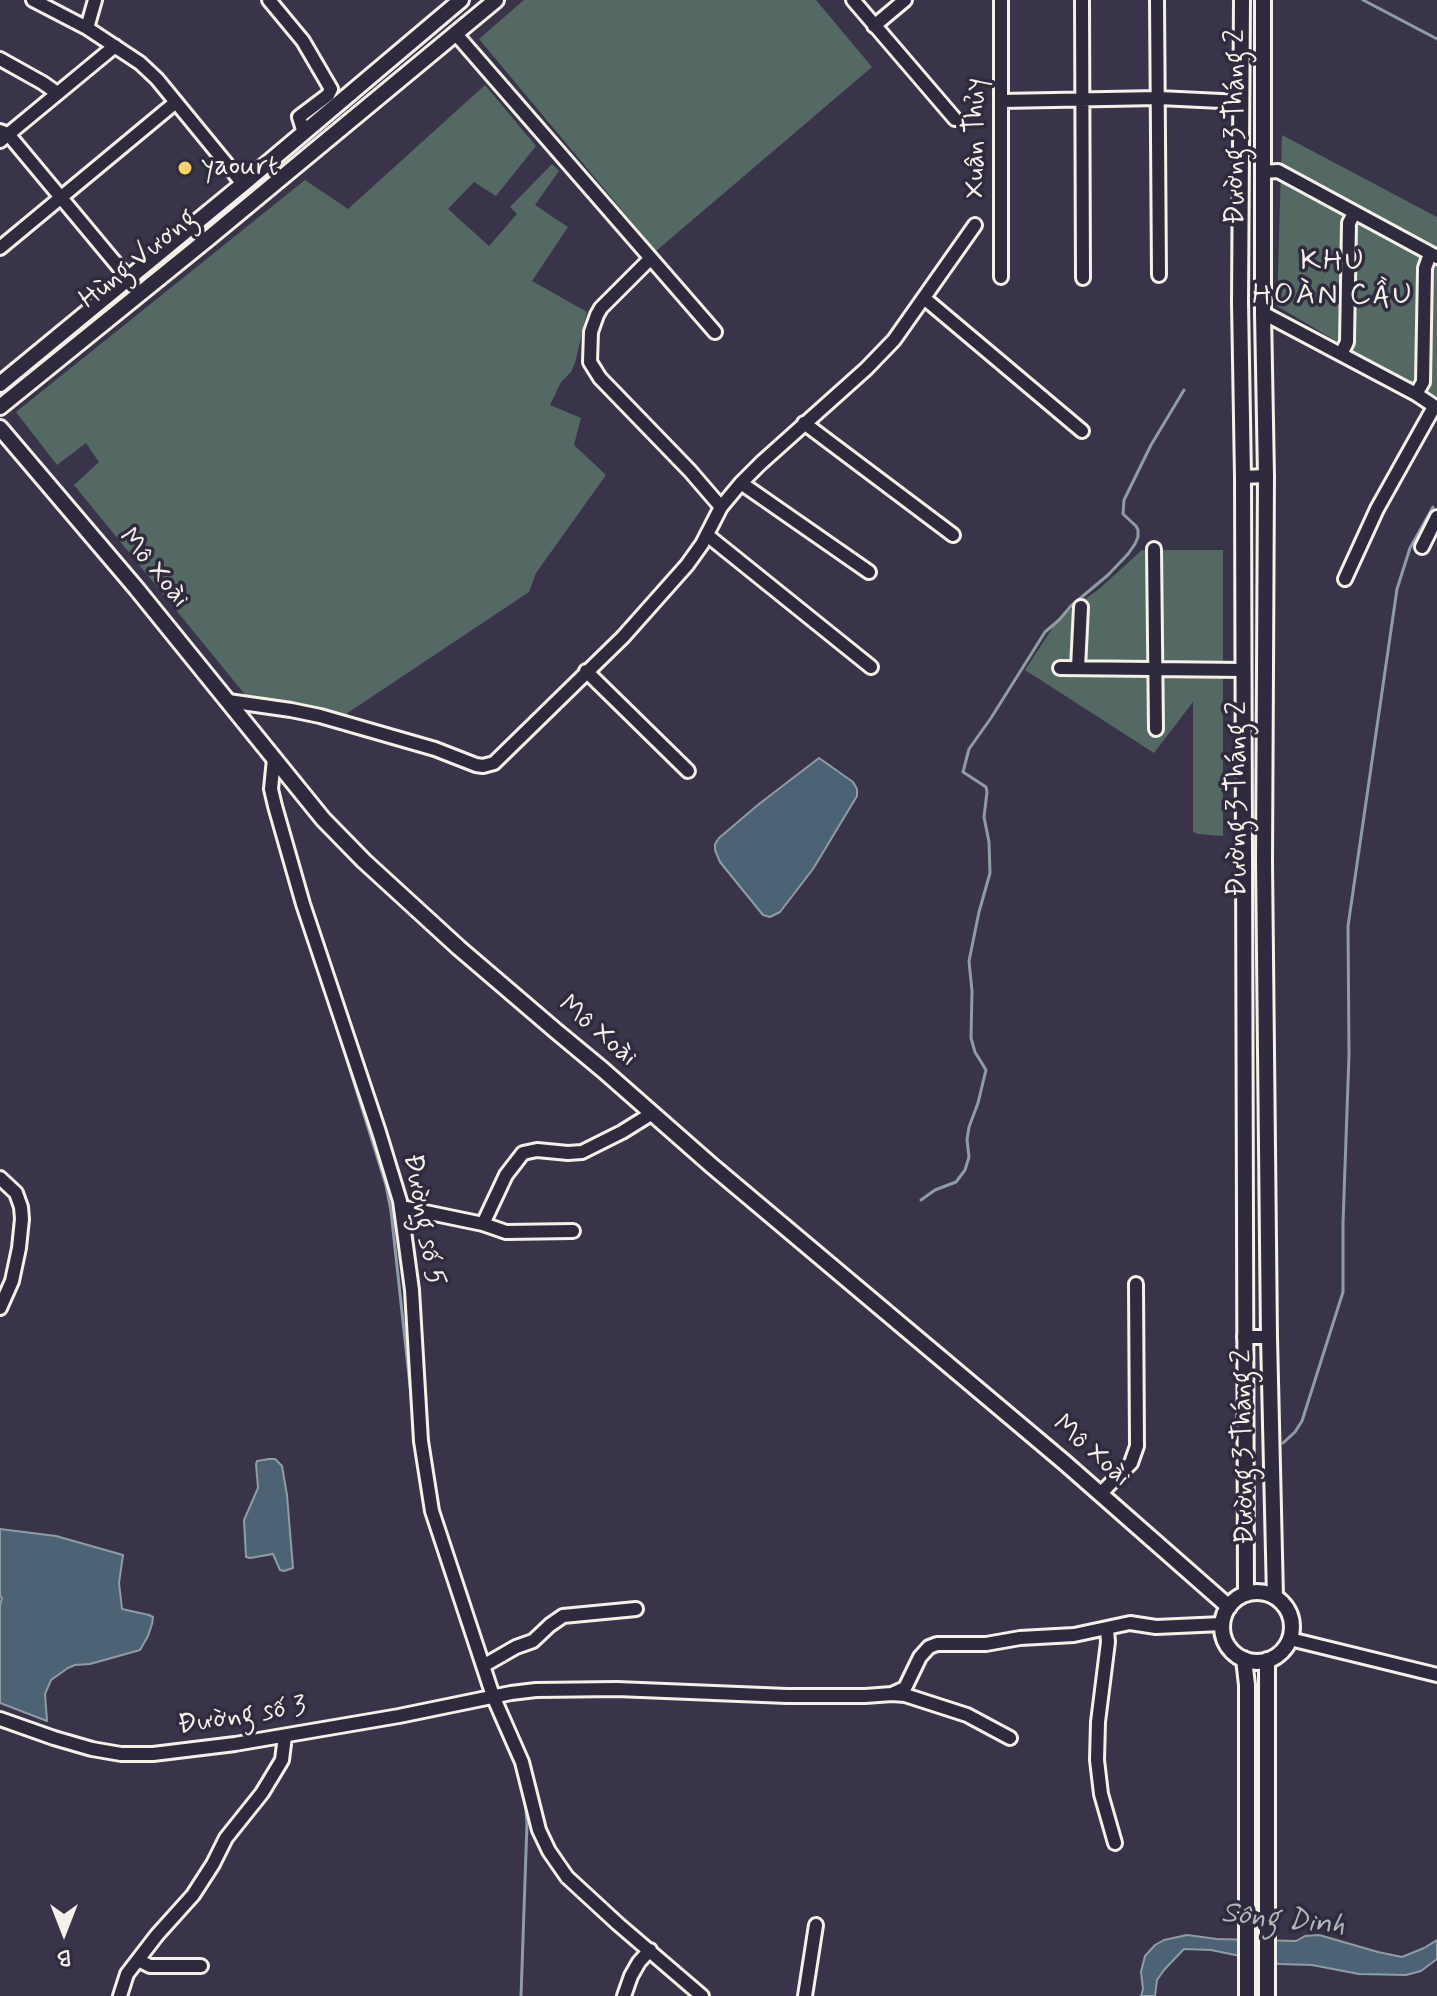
<!DOCTYPE html>
<meta charset="utf-8">
<style>
body{margin:0}
#map{position:relative;width:1437px;height:1996px;overflow:hidden;background:#39344a;font-family:Mynerve,sans-serif}
canvas{display:block}
.north{position:absolute;left:24px;top:1892px;width:80px;height:80px;-webkit-text-stroke:6px #2f2a3d;paint-order:stroke;rotate:180deg;font-size:22px;font-weight:700;line-height:32px;text-align:center;color:#f4f1e8}
.north::after{content:'';display:block;margin:auto;width:28px;height:36px;background:#f4f1e8;clip-path:polygon(50% 0,100% 100%,50% 72%,0 100%)}
</style>
<div id="map">
<canvas width="1437" height="1996"></canvas>
<div class="north">B</div>
</div>
<script>
const g = document.querySelector('canvas').getContext('2d');
g.lineJoin = 'round';
function paint(path, color) { g.fillStyle = color; g.fill(path, 'evenodd'); }
const toPath = rows => new Path2D(rows.map(r => 'M' + r).join(''));
function trace(path, color, width, dash) { g.strokeStyle = color; g.lineWidth = width; g.lineCap = dash ? 'butt' : 'round'; g.setLineDash(dash || []); g.stroke(path); }
function write(font, color, halo, rows, align = 'center') {
  g.font = font + ' Mynerve,sans-serif'; g.lineWidth = 7; g.setLineDash([]); g.textBaseline = 'middle'; g.strokeStyle = halo; g.fillStyle = color; for (const [text, x, y, turn = 0] of rows) {
    g.save(); g.translate(x, y); g.rotate((+turn || 0) * Math.PI / 180); g.textAlign = isNaN(turn) ? turn : align; if (halo) g.strokeText(text, 0, 0); g.fillText(text, 0, 0); g.restore();
  }
}
const green = toPath([
 [524,0,816,0,872,67,656,251,479,39],
 [485,85,536,146,496,196,474,182,448,209,489,246,517,214,510,207,552,164,559,171,535,205,568,227,532,281,587,312,575,363,571,372,561,382,550,405,581,418,574,445,606,475,536,573,529,592,346,714,247,697,74,485,99,462,86,443,57,465,16,412,305,180,348,209],
 [1282,135,1437,217,1437,401,1277,306],
 [1142,550,1223,550,1223,836,1198,834,1193,832,1193,702,1154,753,1025,670,1059,618,1099,589]
]);
const water = toPath([
 [819,758,853,782,857,789,857,796,813,869,780,912,770,917,763,915,720,862,715,850,715,844,719,838,759,804,819,758],
 [269,1459,275,1459,282,1466,287,1495,293,1568,284,1571,280,1570,273,1554,250,1558,246,1557,244,1520,258,1488,256,1464,257,1461,269,1459],
 [0,1529,56,1536,123,1555,119,1583,122,1609,149,1615,153,1617,152,1624,148,1636,140,1650,90,1664,75,1665,68,1668,51,1680,45,1694,47,1721,0,1703,0,1605,2,1598,0,1596,0,1529],
 [1187,1935,1217,1939,1296,1941,1305,1936,1319,1935,1378,1952,1402,1957,1424,1948,1437,1940,1437,1959,1421,1971,1406,1975,1359,1974,1312,1965,1279,1964,1211,1950,1184,1949,1164,1970,1157,1980,1155,1996,1141,1996,1143,1989,1141,1972,1145,1956,1155,1945,1164,1940,1187,1935]
]);
const stream = toPath([
 [1363,0,1437,39],
 [317,964,386,1185,391,1211,413,1413],
 [921,1200,935,1190,956,1182,965,1170,969,1157,967,1140,969,1127,978,1103,986,1070,975,1052,971,1038,972,991,969,961,979,912,990,873,989,842,984,817,987,792,986,787,963,772,969,749,991,718,1045,632,1059,620,1071,606,1108,575,1128,554,1135,544,1138,537,1138,530,1136,526,1123,514,1124,500,1151,445,1184,390],
 [1283,1443,1295,1432,1302,1421,1343,1292,1343,1223,1349,1055,1348,926,1397,589,1410,548,1433,507],
 [421,1480,426,1508],
 [494,1717,520,1776],
 [521,1996,527,1823,525,1799]
]);
const minor = toPath([
 [33,0,87,28,140,63,157,79,243,184],
 [269,0,303,41,331,89,328,95,299,117,304,133],
 [853,0,955,119],
 [1001,0,1001,277],
 [1082,0,1083,278],
 [1157,0,1159,275],
 [874,26,905,0],
 [87,28,95,0],
 [455,33,715,332],
 [0,59,43,83,57,93],
 [1001,101,1159,98,1242,102],
 [0,131,8,134,128,278],
 [0,141,115,46],
 [1262,172,1278,171,1437,257],
 [0,248,176,102],
 [650,259,601,308,597,315,591,332,590,362,600,378,690,471,721,507],
 [924,298,1082,431],
 [1263,313,1416,394,1437,408],
 [1341,354,1347,342,1349,223,1354,213],
 [1416,394,1423,382,1425,268,1430,254],
 [804,423,953,535],
 [1243,477,1266,476],
 [741,483,869,572],
 [707,535,871,667],
 [1422,547,1437,517],
 [1154,549,1156,729],
 [1345,579,1377,509,1434,407],
 [1060,668,1244,670],
 [1078,668,1081,607],
 [586,671,688,771],
 [228,701,291,710,320,716,435,749,476,765,483,766,494,763,623,637,687,565,702,544,721,507,741,483,761,463,866,369,894,340,975,225],
 [274,759,271,789,275,806,303,904,379,1132,400,1201,412,1290,421,1441,432,1511,493,1696,522,1762,539,1830,549,1851,567,1877,618,1924,702,1996],
 [0,1178,16,1193,21,1207,22,1219,19,1248,12,1281,0,1308],
 [401,1207,483,1224,506,1232,573,1231],
 [483,1224,506,1175,523,1153,537,1150,568,1153,582,1152,622,1132,651,1114],
 [1244,1337,1269,1337],
 [1100,1494,1131,1463,1137,1446,1136,1284],
 [1107,1629,1108,1642,1098,1722,1097,1760,1101,1794,1115,1843],
 [1290,1639,1437,1675],
 [483,1666,516,1647,533,1641,550,1625,563,1616,636,1609],
 [892,1694,905,1695,967,1715,1010,1738],
 [0,1719,54,1738,92,1749,121,1754,153,1754,235,1744,399,1716,511,1693,536,1690,617,1689,787,1696,865,1696,892,1694,905,1688,920,1657,929,1647,937,1644,986,1644,1020,1638,1074,1635,1130,1623,1156,1627,1222,1624],
 [138,1960,150,1966,201,1966],
 [120,1996,127,1974,157,1935,193,1895,213,1864,226,1838,262,1793,282,1760,285,1736],
 [624,1996,631,1976,639,1962,650,1950],
 [805,1996,816,1925]
]);
const major = toPath([
 [1242,0,1240,302,1243,477,1246,1594],
 [1263,0,1263,313,1266,476,1264,861,1269,1337,1275,1597],
 [0,384,243,184,461,0],
 [0,407,210,237,496,0],
 [0,428,136,588,323,819,364,861,459,948,556,1031,603,1070,711,1165,1064,1462,1229,1607],
 '1222 1627a35 35 0 1 1 70 0a35 35 0 1 1-70 0Z',
 [1244,1659,1247,1685,1247,1996],
 [1267,1660,1267,1996]
]);
const markers = [
 [185,168,8,"#ffd166"]
];
const streetNames = [
 ["Đường 3 Tháng 2",1237,127,-90],
 ["Xuân Thủy",977,138,-90],
 ["Hùng Vương",139,260,-39],
 ["Mô Xoài",153,569,50],
 ["Đường 3 Tháng 2",1239,799,-90],
 ["Mô Xoài",597,1032,40],
 ["Đường số 5",422,1220,80],
 ["Đường 3 Tháng 2",1245,1447,-91],
 ["Mô Xoài",1091,1452,41],
 ["Đường số 3",242,1717,-9]
];
const poiNames = [
 ["yaourt",201,168]
];
const neighbourhoodNames = [
 ["KHU",1333,263],
 ["HOÀN CẦU",1333,297]
];
const waterNames = [
 ["Sông Dinh",1283,1921,6]
];
paint(green, '#546964');
paint(water, '#4c6376');
trace(water, '#8f9ca4', 2);
trace(stream, '#8f9ca4', 3);
trace(minor, '#f4f1e8', 18);
trace(major, '#f4f1e8', 20);
trace(minor, '#2f2a3d', 12);
trace(major, '#2f2a3d', 14);
for (const [x, y, r, color] of markers) { const dot = new Path2D(); dot.arc(x, y, r, 0, 2 * Math.PI); g.fillStyle = color; g.fill(dot); trace(dot, '#2f2a3d', 3); }
write('28px', '#f4f1e8', '#2f2a3d', streetNames);
write('28px', '#f4f1e8', '#2f2a3d', poiNames, 'left');
g.letterSpacing = '2px';
write('30px', '#f4f1e8', '#2f2a3d', neighbourhoodNames);
g.letterSpacing = '0px';
write('italic 30px', '#b1b8ba', '#2f2a3d', waterNames);
</script>
